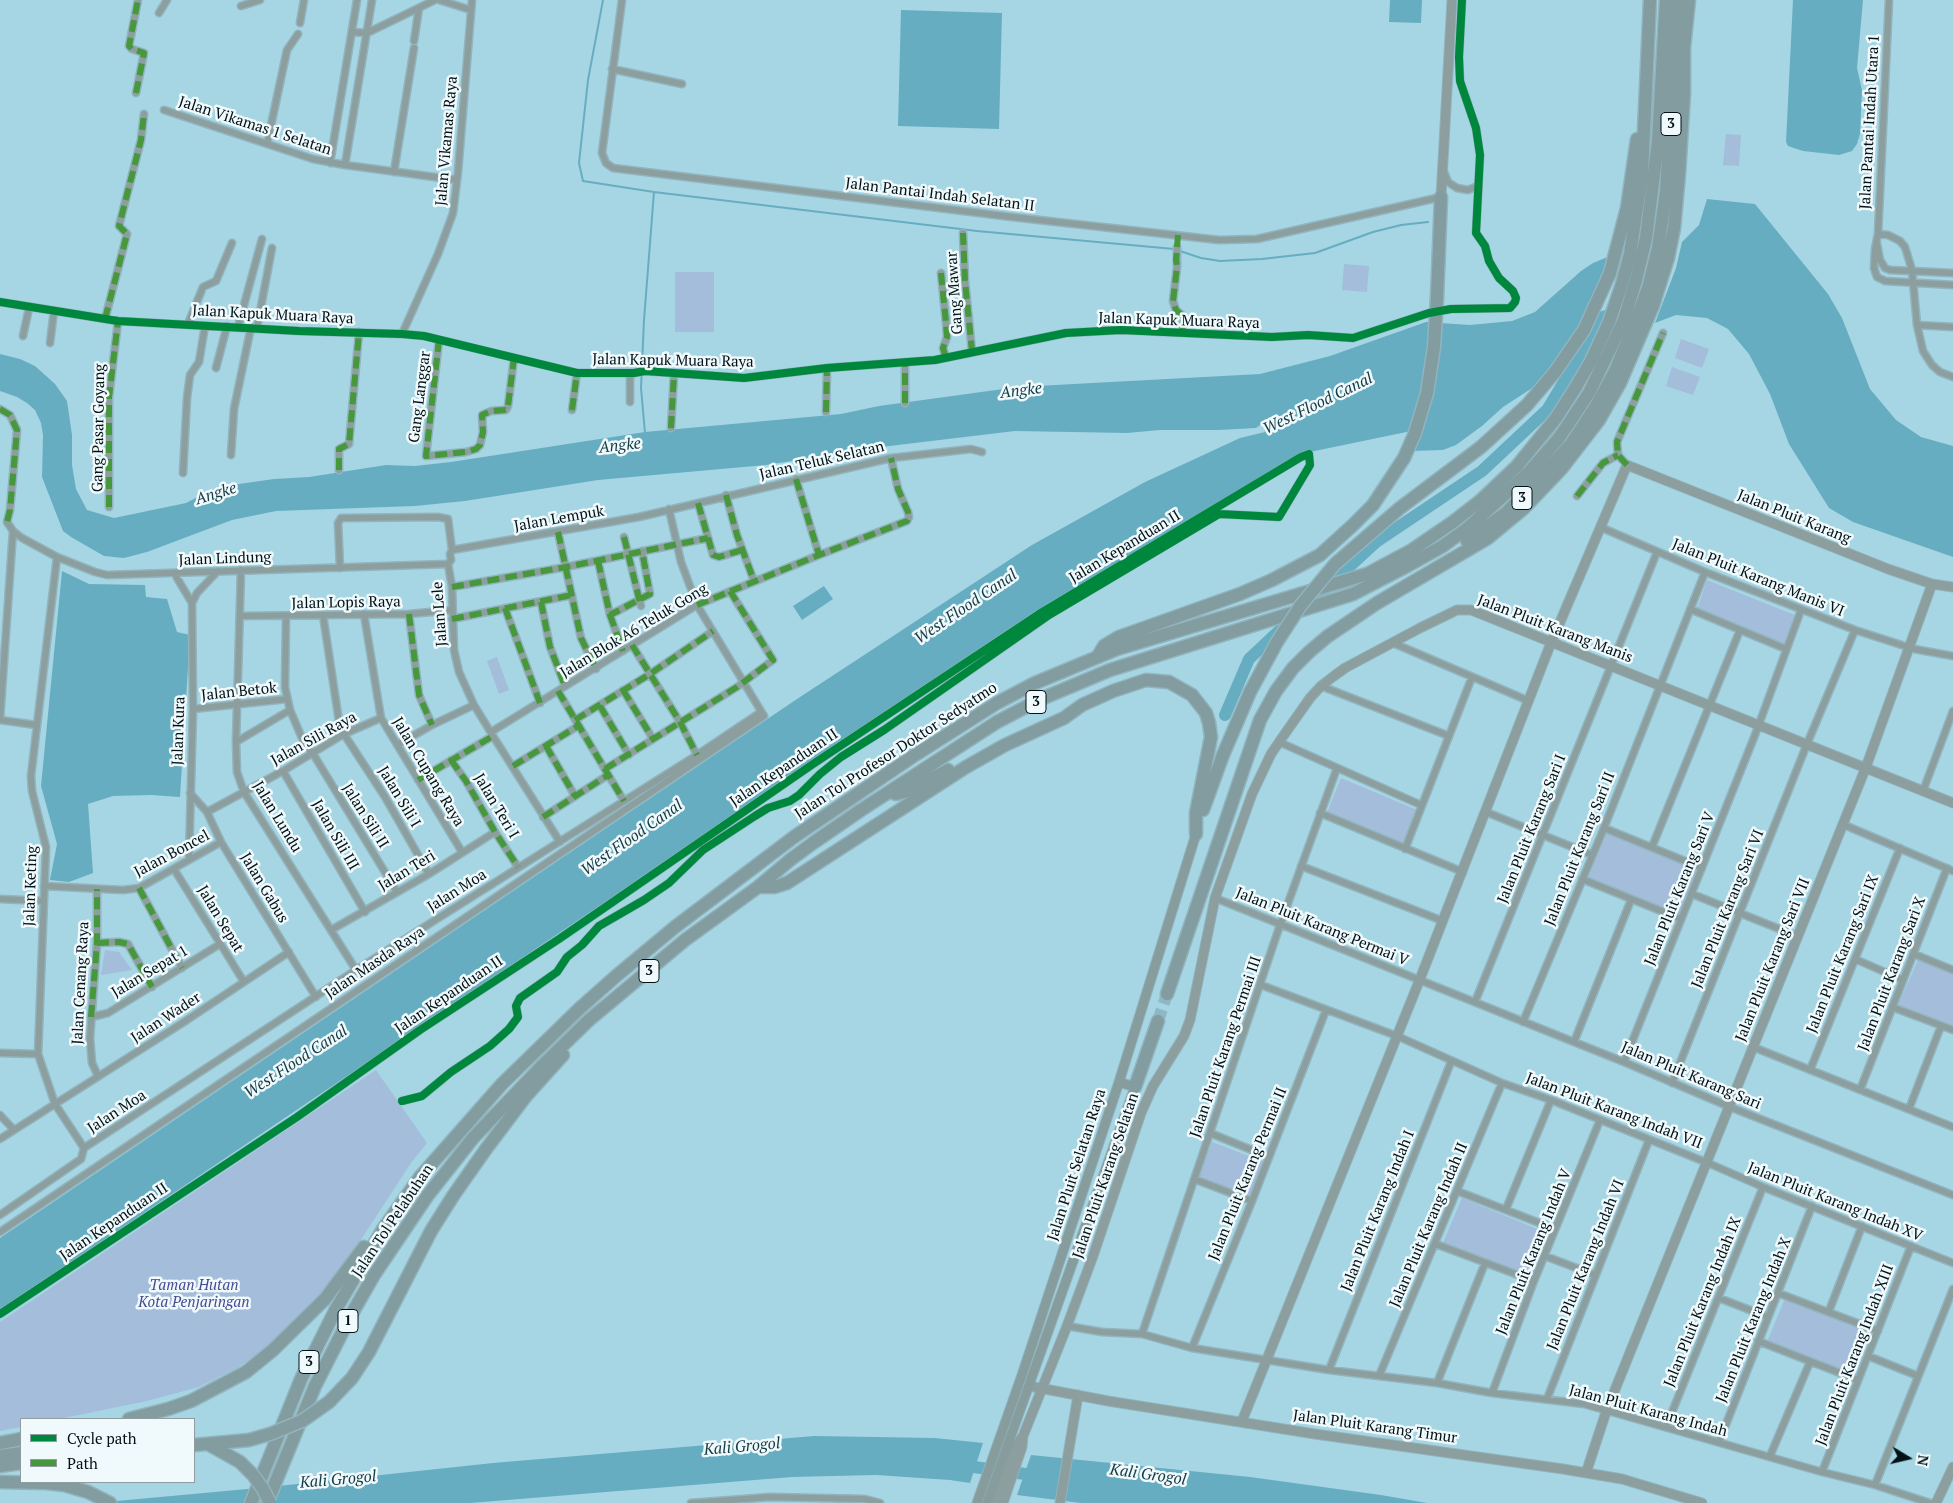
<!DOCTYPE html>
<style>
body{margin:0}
#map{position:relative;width:1953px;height:1503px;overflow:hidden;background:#a6d6e4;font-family:"PT Serif",serif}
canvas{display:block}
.legend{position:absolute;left:20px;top:1418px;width:175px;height:65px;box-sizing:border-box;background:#f0f9fb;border:1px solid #909c9f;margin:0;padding:6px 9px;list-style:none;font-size:15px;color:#011116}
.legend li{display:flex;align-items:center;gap:10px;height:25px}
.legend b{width:25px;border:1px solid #909c9f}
.north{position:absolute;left:1883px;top:1433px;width:50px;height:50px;-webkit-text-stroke:4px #f0f9fb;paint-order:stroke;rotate:99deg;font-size:14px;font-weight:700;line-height:20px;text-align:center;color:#011116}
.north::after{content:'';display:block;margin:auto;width:18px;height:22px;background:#011116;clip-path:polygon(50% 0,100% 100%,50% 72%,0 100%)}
</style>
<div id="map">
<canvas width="1953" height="1503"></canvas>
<ul class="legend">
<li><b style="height:6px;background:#00873e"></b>Cycle path</li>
<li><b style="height:6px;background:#47973d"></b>Path</li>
</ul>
<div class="north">N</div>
</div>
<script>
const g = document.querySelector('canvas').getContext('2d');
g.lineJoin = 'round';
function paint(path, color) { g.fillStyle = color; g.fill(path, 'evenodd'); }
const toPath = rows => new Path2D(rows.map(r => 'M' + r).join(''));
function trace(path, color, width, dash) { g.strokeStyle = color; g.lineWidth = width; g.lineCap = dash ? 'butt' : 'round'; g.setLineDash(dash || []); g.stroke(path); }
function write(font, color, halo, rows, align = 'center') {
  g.font = font + ' "PT Serif",serif'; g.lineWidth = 5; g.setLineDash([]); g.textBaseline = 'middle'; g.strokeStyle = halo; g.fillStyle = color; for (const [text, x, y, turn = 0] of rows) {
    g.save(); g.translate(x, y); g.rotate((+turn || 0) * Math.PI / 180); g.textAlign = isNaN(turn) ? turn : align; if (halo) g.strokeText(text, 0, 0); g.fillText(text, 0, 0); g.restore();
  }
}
const green = toPath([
 [1726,134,1741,135,1739,166,1723,165],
 [1344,264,1369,266,1367,292,1342,290],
 [675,272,714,272,714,332,675,332],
 [1681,339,1709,349,1702,368,1675,358],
 [1672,367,1700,377,1693,395,1666,386],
 [1707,580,1797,616,1786,648,1696,612],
 [497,657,509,690,499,694,487,661],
 [1341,778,1417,810,1402,846,1326,815],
 [1606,832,1698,870,1679,916,1588,879],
 [105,950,119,952,132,970,101,975],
 [1918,960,1953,974,1953,1026,1898,1005],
 [376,1070,427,1143,411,1163,349,1258,321,1295,291,1327,265,1349,237,1368,199,1387,147,1401,59,1419,21,1419,21,1427,0,1431,0,1322],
 [1212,1142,1267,1163,1251,1202,1197,1181],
 [1462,1198,1552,1235,1533,1280,1443,1243],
 [1786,1296,1872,1331,1851,1382,1765,1347]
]);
const water = toPath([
 [1390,0,1422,0,1421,23,1389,22],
 [1793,0,1863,0,1857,68,1862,90,1860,134,1857,144,1852,151,1839,155,1803,151,1788,146,1786,142],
 [901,10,1002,13,999,129,898,126],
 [1707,199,1755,204,1828,294,1842,318,1870,389,1896,420,1921,437,1953,446,1953,557,1853,522,1829,508,1789,444,1770,394,1749,354,1728,329,1707,318,1676,315,1655,323,1676,268,1682,242,1699,225],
 [1610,256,1580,330,1543,381,1503,407,1482,426,1456,445,1443,450,1411,451,1421,429,1305,453,1047,604,0,1310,0,1238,797,699,1032,545,1145,482,1240,438,1265,432,1263,423,1256,428,1219,430,1160,430,1127,433,1015,431,881,447,766,465,598,480,465,501,415,506,276,511,232,520,147,552,124,558,104,556,71,537,63,531,42,477,43,435,41,423,35,410,27,403,17,397,0,391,0,354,20,359,35,366,55,384,67,401,72,435,72,465,76,489,87,510,114,518,186,503,211,490,225,486,274,479,309,477,386,465,415,466,451,462,645,432,841,414,879,406,1018,387,1260,374,1330,356,1426,322,1470,325,1512,321,1535,312,1581,271,1593,263],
 [62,571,89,584,145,585,146,597,167,599,177,632,190,635,180,797,151,795,113,796,88,804,93,873,69,882,50,880,57,844,41,786],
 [824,586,833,599,802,620,793,606],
 [814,1436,935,1438,983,1443,970,1483,950,1480,876,1475,792,1477,470,1503,95,1503,269,1487,493,1463],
 [1031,1455,1250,1477,1381,1495,1427,1503,1081,1503,1017,1495]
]);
const stream = toPath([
 [603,0,588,80,579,163,583,181,654,192,644,320,641,388,645,433],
 [654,192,977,231,1174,249,1201,258,1220,261,1262,259,1315,253,1373,232,1401,225,1428,222]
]);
const river = toPath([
 [1581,324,1619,312],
 [1301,611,1376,542,1482,471,1547,410,1603,317],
 [1225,715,1249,659,1284,626],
 [959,1465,1040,1476]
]);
const motorwayTunnel = toPath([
 [1158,1021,1167,994]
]);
const minor = toPath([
 [439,0,471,10],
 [622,0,602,153,606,163,613,168,1012,217,1219,240,1257,239,1441,197],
 [1889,0,1878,234,1875,249,1874,268,1877,277,1885,281,1953,285],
 [241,6,260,0],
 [159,13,167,0],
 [300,23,304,0],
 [352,32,367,33,435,0],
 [414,41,419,8],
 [612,69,682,84],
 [136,93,144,53,132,49,129,46,138,0],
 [164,110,313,159,345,165,457,180],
 [267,144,287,50,298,34],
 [330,163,357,0],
 [345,165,372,0],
 [394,172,414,48],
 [1444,172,1448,182,1457,188,1468,190,1478,186],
 [963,233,965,281,972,351],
 [1878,234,1888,235,1900,241,1905,247,1912,270,1917,325,1923,351,1932,365,1940,372,1953,377],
 [1877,244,1880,260,1885,268,1890,270,1953,273],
 [1177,247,1177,267,1173,301,1176,310,1184,317,1182,332],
 [941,273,946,323,947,337,943,348,946,358],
 [0,302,118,321,299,331,402,334,424,336,577,373,634,373,645,371,744,378,827,368,935,360,1066,333,1121,330,1272,337,1308,335,1353,338,1429,313,1451,309,1510,308,1515,302,1516,298,1513,291,1499,278,1489,261,1485,246,1476,233,1480,155,1476,128,1460,81,1459,57,1462,0],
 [105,319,127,234,119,226,141,140,144,114],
 [188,324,203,287,216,281,232,243],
 [1917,325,1953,327],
 [238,327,262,239],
 [257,328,272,248],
 [402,334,438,254,453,213,458,172,472,0],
 [23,336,29,308],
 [439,340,426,456,466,452,476,449,480,445,483,432,482,415,491,411,506,410,508,406,514,358],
 [50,343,54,311],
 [216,368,227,326],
 [630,402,630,373],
 [905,403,905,362],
 [0,409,10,415,17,430,10,510,7,522],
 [572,410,577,373],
 [826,412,827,368],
 [671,428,674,374],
 [231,455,234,409,251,327],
 [1627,465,1618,455,1617,442,1663,333],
 [339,470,339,449,349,444,359,332],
 [183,473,187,398,190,375,199,362,205,326],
 [796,479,819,555],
 [726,495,737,535,754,581],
 [1577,496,1603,463,1618,455],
 [698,503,713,555,719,557,742,550],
 [109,507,109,397,118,321],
 [7,522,13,531,22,538,57,557,95,572,107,575,448,564],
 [1600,527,1705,572,1855,630,1914,649,1953,656],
 [558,532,581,638,596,669],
 [624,537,641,606],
 [452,550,639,517,891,458,971,449,982,452],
 [57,557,31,776,32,791,46,847,38,1054,55,1104,84,1148],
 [598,561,610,615,650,594,642,551],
 [340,568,338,523,341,518,438,517,448,519,452,550,450,554,451,560,448,564,452,587,454,650,459,672,474,705,493,736,560,842],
 [241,570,236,742,237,772,244,792,356,970],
 [174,573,192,603,193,709,189,860],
 [452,587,566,567,708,538],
 [541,602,550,647,565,686],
 [192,603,197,593,216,573],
 [505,608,540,703],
 [1690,609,1786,649],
 [364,614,381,718,462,852],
 [409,614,419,695,432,725],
 [323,615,340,728,385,797,429,874],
 [610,615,623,651],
 [240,616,409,614,452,610],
 [286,617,285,687,290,710,305,745,312,752,397,892],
 [452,619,572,595],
 [1393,643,1529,701],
 [632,645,680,722,697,755],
 [1321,686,1449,736],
 [623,690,653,739],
 [558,691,624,801],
 [600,706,629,755],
 [193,709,287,699],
 [0,719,13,531],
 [0,720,36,725],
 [575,720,650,674,713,631],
 [491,732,697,605,819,555,907,521,909,517,908,512,898,489,891,458],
 [236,742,290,710],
 [1279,742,1421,805],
 [397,745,432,725,474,705],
 [546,746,575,796],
 [451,760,466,781,495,832,518,867],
 [513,766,578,726],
 [605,769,737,687,773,660,730,591],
 [283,771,365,912],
 [418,780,493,736],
 [1923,791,1953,711],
 [190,793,207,812,221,842,316,997],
 [207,812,283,771,344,734,381,718],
 [1486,812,1592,855],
 [1320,813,1463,872],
 [543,817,608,775],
 [1842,824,1953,871],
 [1604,828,1702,868],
 [1652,847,1740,630],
 [1405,849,1472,677],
 [1301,866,1443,921],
 [174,869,244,982],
 [1582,879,1681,919],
 [44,886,123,890,139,888,221,842],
 [139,888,182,968],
 [97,889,97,943,90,1038,92,1063,98,1076],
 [1692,894,1797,936],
 [1215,898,1624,1062,1730,1107,1953,1195],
 [0,899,44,901],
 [331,930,429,874,495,832],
 [97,943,119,942,128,944,152,987],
 [1914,954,1953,970],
 [1855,959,1903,980],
 [1261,985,1397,1036,1502,1083,1551,1100,1708,1163,1763,1187,1953,1263],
 [1475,1002,1657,552],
 [1892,1007,1953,1030],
 [91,1017,108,1013,220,944],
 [1523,1022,1604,828,1705,572],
 [1574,1042,1631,900],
 [1753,1047,1953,1127],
 [0,1053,38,1054],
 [1624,1062,1755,735,1801,610],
 [1810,1070,1900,848],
 [1672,1083,1807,744,1855,630],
 [1860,1090,1947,868],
 [1909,1109,1941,1026],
 [0,1115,14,1130],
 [1210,1133,1269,1157],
 [0,1139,184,1022,289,952],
 [84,1148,356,970,697,755,761,712],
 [1194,1179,1252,1201],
 [1457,1191,1555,1229],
 [1506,1209,1551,1100],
 [0,1215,81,1159,84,1148],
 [0,1232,764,716,697,605,681,562,669,509],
 [1436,1244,1534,1281],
 [1545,1256,1595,1275],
 [1778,1293,1878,1331],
 [1719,1298,1768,1317],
 [1829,1311,1862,1226],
 [0,1314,297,1117,420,1030,559,939,813,764,1039,614,1301,457,1309,454,1310,465,1279,517,1219,514,1049,615,884,730,841,757,820,774,799,795,790,801,768,808,755,816,703,850,669,883,644,900,599,926,582,945,567,957,557,972,520,998,516,1006,518,1017,509,1029,490,1046,451,1072,422,1096,402,1101],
 [1067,1326,1102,1332,1142,1334,1192,1348,1329,1370,1437,1383,1492,1393,1584,1404,1822,1472,1875,1485,1930,1503],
 [1142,1334,1279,928,1337,768],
 [1758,1341,1858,1380],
 [1192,1348,1252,1201,1326,1010],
 [1868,1356,1918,1376],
 [1329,1370,1451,1062],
 [1379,1376,1502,1083],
 [1437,1383,1485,1263],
 [1492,1393,1534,1281,1600,1120],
 [1547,1399,1649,1140],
 [1666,1427,1763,1187],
 [1719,1442,1812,1206],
 [1770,1456,1810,1362],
 [1822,1472,1911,1246],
 [1875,1485,1953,1289],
 [691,1503,770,1497,865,1499,880,1503]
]);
const tertiary = toPath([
 [1441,197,1452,0],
 [1029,1386,1108,1401,1315,1434,1563,1469,1622,1479,1702,1503],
 [1242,1421,1420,979,1549,648,1627,465,1888,569,1932,584,1953,587],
 [1586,1473,1606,1412,1866,767,1932,584],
 [995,1503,1016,1445,1023,1436],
 [1003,1503,1022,1447,1023,1436,1067,1326,1093,1256,1141,1113,1153,1086,1184,1036,1190,1020,1215,898,1252,794,1271,754,1284,735,1310,698,1321,686,1334,676,1345,668,1420,628,1457,610,1471,610,1953,803],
 [1060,1503,1078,1395],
 [1936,1503,1953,1467]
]);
const secondary = toPath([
 [977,1503,1022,1375,1119,1082,1196,834],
 [987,1503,1135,1087,1119,1082]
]);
const motorway = toPath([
 [1437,298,1441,197],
 [1555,372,1584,330,1610,273,1627,208,1637,139],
 [1467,541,1507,512,1571,444,1596,406,1615,371,1637,318,1649,285,1658,248,1666,192,1678,0],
 [1098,656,1104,646,1119,637,1240,594,1272,580,1320,555,1353,525,1373,505,1404,458],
 [891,792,896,794,905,792,948,770],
 [1203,810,1223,755],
 [758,887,774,887,787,883,966,767,1005,745,1064,718,1082,705,1113,691,1146,680,1169,682,1192,695,1206,713,1209,723,1211,737,1196,813,1196,834],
 [1167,994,1260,720,1276,691,1293,668,1309,652,1328,636,1377,603,1488,538,1523,509,1562,468,1599,420,1620,383,1653,306,1668,258,1674,228,1679,174,1684,93,1684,47,1689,0],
 [1135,1087,1158,1021],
 [453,1196,486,1149,526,1096,563,1055],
 [129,1419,168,1409,191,1401,246,1372,273,1350,325,1299,364,1247],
 [0,1443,21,1439],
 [0,1456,21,1453],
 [0,1466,21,1463],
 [0,1482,46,1483,64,1485,88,1492,110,1503],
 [251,1503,301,1379,336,1309,383,1229,420,1177,502,1084,579,1009,615,977,675,927,794,837,912,757,997,703,1035,683,1117,649,1367,574,1412,550,1453,522,1480,501,1517,466,1556,418,1574,390,1591,361,1609,322,1622,284,1630,254,1642,174,1650,0],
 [267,1503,315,1386,350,1317,374,1275,428,1195,473,1138,543,1065,589,1020,685,940,758,887,790,860,813,843,861,810,997,722,1041,699,1110,670,1353,594,1409,565,1443,546,1469,527,1529,472,1559,438,1589,393,1624,320,1636,280,1646,238,1658,142,1666,0]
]);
const motorwayBridge = toPath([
 [1404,458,1415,433,1427,393,1434,347,1437,298],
 [1223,755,1250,692,1277,642,1301,605,1335,564,1400,508,1481,447,1527,405,1555,372],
 [208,1444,240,1462,253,1475,263,1489,270,1503],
 [194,1445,249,1440,270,1434,302,1421,329,1402,352,1378,369,1352,431,1231,453,1196]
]);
const quiet = toPath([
 [136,93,144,53,132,49,129,46,138,0],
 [963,233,965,281,972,351],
 [1178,235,1176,260,1177,267,1173,301,1176,310,1184,317,1182,332],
 [941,273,946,323,947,337,943,348,946,358],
 [105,319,127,234,119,226,141,140,144,114],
 [439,340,426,456,466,452,476,449,480,445,483,432,482,415,491,411,506,410,508,406,514,358],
 [905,403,905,362],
 [0,409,10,415,17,430,10,510,7,522],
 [572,410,577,373],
 [826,412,827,368],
 [671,428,674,374],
 [1627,465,1618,455,1617,442,1663,333],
 [339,470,339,449,349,444,359,332],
 [796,479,819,555],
 [726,495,737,535,754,581],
 [1577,496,1603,463,1618,455],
 [698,503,713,555,719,557,742,550],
 [109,507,109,397,118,321],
 [558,532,581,638,596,669],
 [624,537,640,603],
 [598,561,610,615,650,594,642,551],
 [452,587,566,567,708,538],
 [541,602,550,647,565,686],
 [697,605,819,555,907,521,909,517,908,512,898,489,891,458],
 [505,608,540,703],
 [409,614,419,695,432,725],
 [610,615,623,651],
 [452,619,572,595],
 [632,645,680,722,697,755],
 [623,690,653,739],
 [558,691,624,801],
 [600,706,629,755],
 [575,720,650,674,713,631],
 [546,746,575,796],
 [451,760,466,781,495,832,518,867],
 [513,766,578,726],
 [605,769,737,687,773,660,730,591],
 [418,780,493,736],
 [543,817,608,775],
 [139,888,182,968],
 [97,943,119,942,128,944,152,987],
 [91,1017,97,943,97,889]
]);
const cycleway = toPath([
 [0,302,118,321,299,331,402,334,424,336,577,373,634,373,645,371,744,378,827,368,935,360,1066,333,1121,330,1272,337,1308,335,1353,338,1429,313,1451,309,1510,308,1515,302,1516,298,1513,291,1499,278,1489,261,1485,246,1476,233,1480,155,1476,128,1460,81,1459,57,1462,0],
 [0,1314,297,1117,420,1030,559,939,813,764,1039,614,1301,457,1309,454,1310,465,1279,517,1219,514,1049,615,884,730,841,757,820,774,799,795,790,801,768,808,755,816,703,850,669,883,644,900,599,926,582,945,567,957,557,972,520,998,516,1006,518,1017,509,1029,490,1046,451,1072,422,1096,402,1101]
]);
const shields = [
 [1671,124,20],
 [1522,498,20],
 [1036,702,20],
 [649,971,20],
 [348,1321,20],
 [309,1362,20]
];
const shieldNames = [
 ["3",1671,124],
 ["3",1522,498],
 ["3",1036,702],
 ["3",649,971],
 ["1",348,1321],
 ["3",309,1362]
];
const streetNames = [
 ["Jalan Pantai Indah Utara 1",1870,122,-87],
 ["Jalan Vikamas 1 Selatan",255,126,18],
 ["Jalan Vikamas Raya",447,141,-85],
 ["Jalan Pantai Indah Selatan II",940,195,7],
 ["Gang Mawar",955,293,-94],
 ["Jalan Kapuk Muara Raya",273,315,3],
 ["Jalan Kapuk Muara Raya",1179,321,2],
 ["Jalan Kapuk Muara Raya",673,361,1],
 ["Gang Langgar",420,397,-83],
 ["Gang Pasar Goyang",99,428,-89],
 ["Jalan Teluk Selatan",822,461,-13],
 ["Jalan Pluit Karang",1794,517,22],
 ["Jalan Lempuk",559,519,-10],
 ["Jalan Kepanduan II",1125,547,-31],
 ["Jalan Lindung",225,559,-2],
 ["Jalan Pluit Karang Manis VI",1758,578,22],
 ["Jalan Lopis Raya",346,603,-1],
 ["Jalan Lele",440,614,-94],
 ["Jalan Pluit Karang Manis",1555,629,21],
 ["Jalan Blok A6 Teluk Gong",634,631,-31],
 ["Jalan Betok",239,692,-6],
 ["Jalan Kura",179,731,-88],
 ["Jalan Sili Raya",314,739,-29],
 ["Jalan Tol Profesor Doktor Sedyatmo",896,751,-33],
 ["Jalan Kepanduan II",784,768,-34],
 ["Jalan Cupang Raya",428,772,59],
 ["Jalan Sili I",399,797,59],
 ["Jalan Teri I",496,806,59],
 ["Jalan Sili II",365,816,58],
 ["Jalan Lundu",277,817,59],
 ["Jalan Pluit Karang Sari I",1532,829,-68],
 ["Jalan Sili III",335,835,60],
 ["Jalan Pluit Karang Sari II",1580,849,-68],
 ["Jalan Boncel",172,854,-28],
 ["Jalan Teri",407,871,-31],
 ["Jalan Keting",31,886,-88],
 ["Jalan Gabus",264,888,59],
 ["Jalan Pluit Karang Sari V",1680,889,-68],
 ["Jalan Moa",457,891,-32],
 ["Jalan Pluit Karang Sari VI",1728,909,-68],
 ["Jalan Sepat",220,919,59],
 ["Jalan Pluit Karang Permai V",1322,927,22],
 ["Jalan Pluit Karang Sari IX",1843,954,-68],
 ["Jalan Pluit Karang Sari VII",1773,960,-68],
 ["Jalan Masda Raya",375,963,-34],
 ["Jalan Sepat 1",150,972,-31],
 ["Jalan Pluit Karang Sari X",1892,974,-69],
 ["Jalan Cenang Raya",81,983,-87],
 ["Jalan Kepanduan II",449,995,-34],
 ["Jalan Wader",166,1018,-33],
 ["Jalan Pluit Karang Permai III",1226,1047,-71],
 ["Jalan Pluit Karang Sari",1691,1076,23],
 ["Jalan Pluit Karang Indah VII",1614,1111,21],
 ["Jalan Moa",117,1112,-33],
 ["Jalan Pluit Selatan Raya",1077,1165,-72],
 ["Jalan Pluit Karang Permai II",1248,1174,-68],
 ["Jalan Pluit Karang Selatan",1106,1176,-71],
 ["Jalan Pluit Karang Indah XV",1835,1202,22],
 ["Jalan Pluit Karang Indah I",1378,1211,-68],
 ["Jalan Tol Pelabuhan",393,1221,-56],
 ["Jalan Kepanduan II",114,1222,-34],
 ["Jalan Pluit Karang Indah II",1429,1225,-67],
 ["Jalan Pluit Karang Indah V",1534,1252,-68],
 ["Jalan Pluit Karang Indah VI",1586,1265,-68],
 ["Jalan Pluit Karang Indah IX",1703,1302,-68],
 ["Jalan Pluit Karang Indah X",1754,1320,-68],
 ["Jalan Pluit Karang Indah XIII",1855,1355,-69],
 ["Jalan Pluit Karang Indah",1648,1411,15],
 ["Jalan Pluit Karang Timur",1375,1427,8]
];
const parkNames = [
 ["Taman Hutan",194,1286],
 ["Kota Penjaringan",194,1303]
];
const waterNames = [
 ["Angke",1021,391,-7],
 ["West Flood Canal",1318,404,-26],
 ["Angke",620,446,-6],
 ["Angke",216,494,-17],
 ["West Flood Canal",966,607,-34],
 ["West Flood Canal",632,838,-35],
 ["West Flood Canal",296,1062,-33],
 ["Kali Grogol",742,1447,-5],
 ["Kali Grogol",1148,1475,8],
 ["Kali Grogol",338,1480,-5]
];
paint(green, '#a3bddb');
paint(water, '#67adc1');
trace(stream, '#67adc1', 2);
trace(river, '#67adc1', 12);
trace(motorwayTunnel, '#8db8c5', 12, [12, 6]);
trace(minor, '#91b4be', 9);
trace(tertiary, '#91b4be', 11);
trace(secondary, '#91b4be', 11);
trace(motorway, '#91b4be', 15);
trace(minor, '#8c9e9d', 6);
trace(tertiary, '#8c9e9d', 9);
trace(secondary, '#879c9d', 9);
trace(motorway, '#829c9f', 12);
trace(motorwayBridge, '#91b4be', 15, []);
trace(motorwayBridge, '#829c9f', 12);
trace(quiet, '#47973d', 6, [12, 6]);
trace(cycleway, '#00873e', 8);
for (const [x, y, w] of shields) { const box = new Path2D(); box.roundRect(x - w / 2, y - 11.5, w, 23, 4); g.fillStyle = '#f0f9fb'; g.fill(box); trace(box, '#011116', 1); }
write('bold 14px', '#011116', null, shieldNames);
write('15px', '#011116', '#f0f9fb', streetNames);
write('italic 15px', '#464b92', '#f0f9fb', parkNames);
write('italic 16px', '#143a44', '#f0f9fb', waterNames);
</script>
